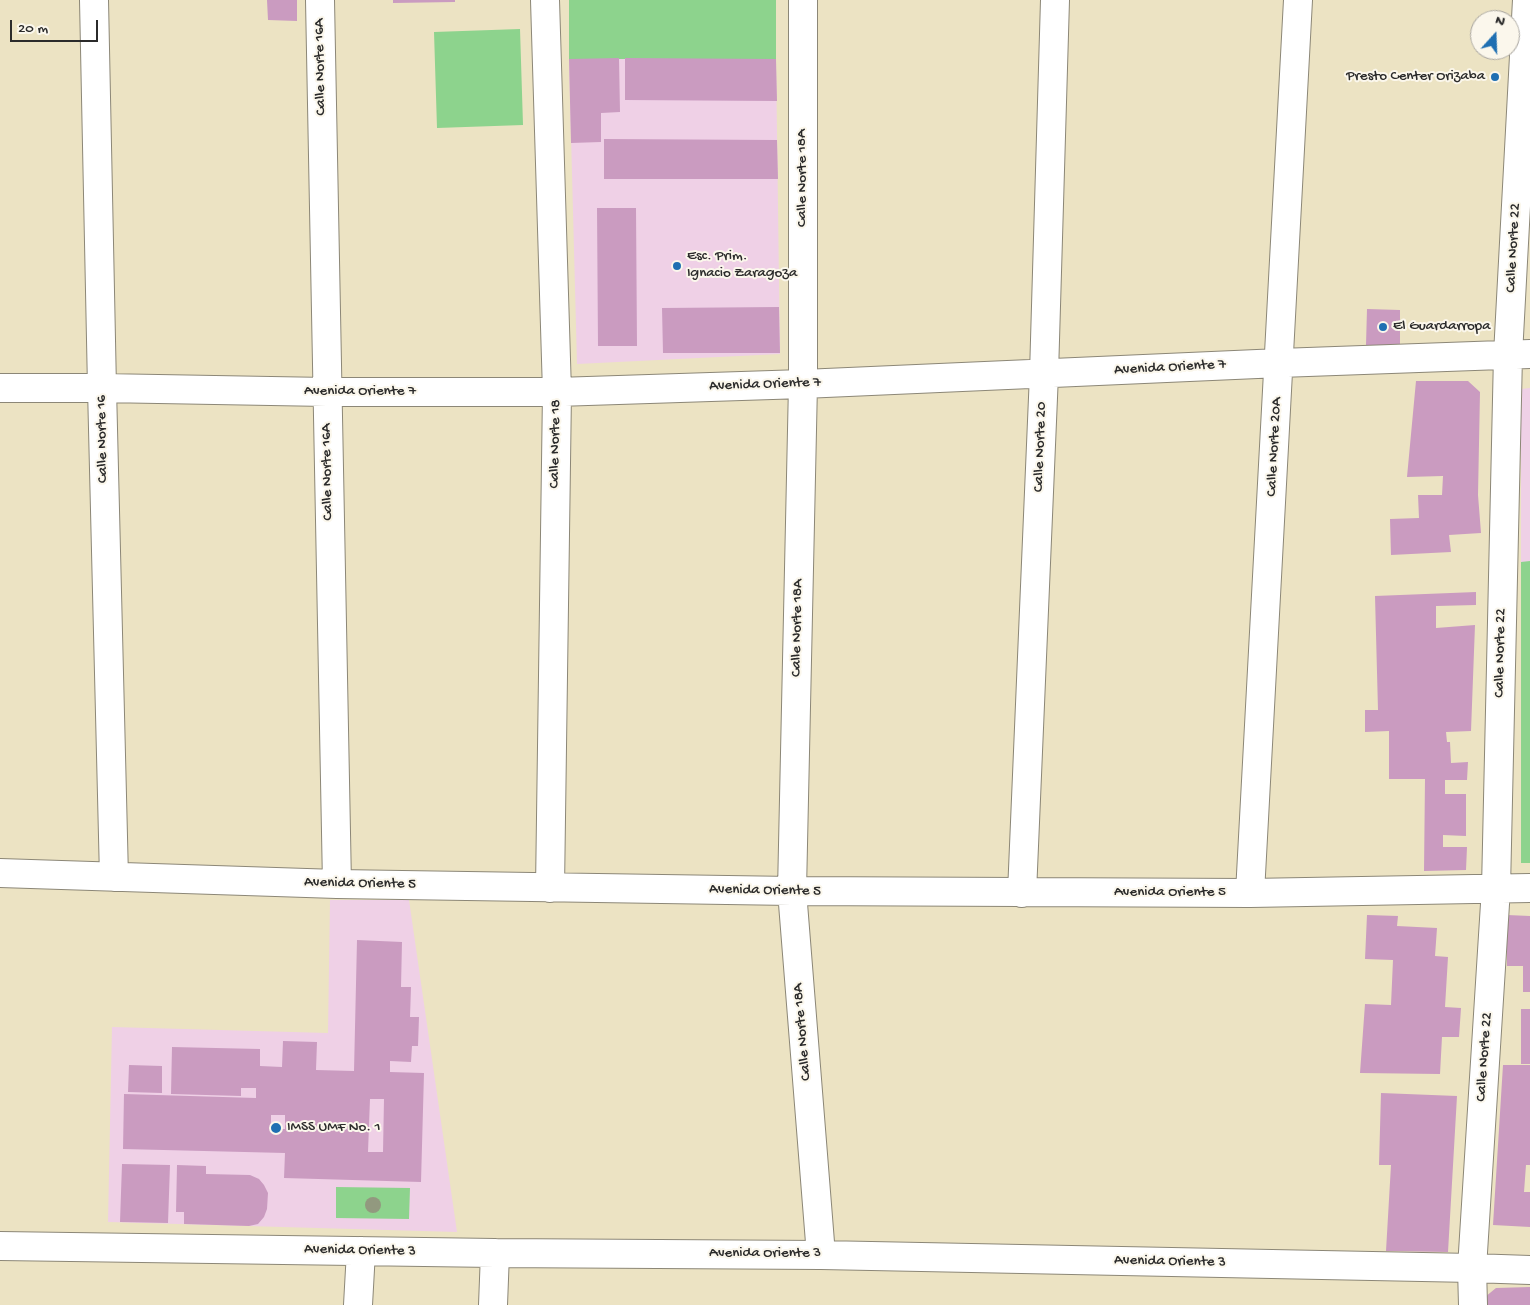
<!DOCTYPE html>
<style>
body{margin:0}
#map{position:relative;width:1530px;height:1305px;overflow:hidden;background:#ece3c3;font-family:"Gochi Hand",sans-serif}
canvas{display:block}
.north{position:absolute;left:1470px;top:10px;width:50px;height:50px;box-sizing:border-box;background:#fbf7ec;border:1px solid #a8a59f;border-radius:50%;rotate:20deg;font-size:14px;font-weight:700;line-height:20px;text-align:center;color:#2b2b2b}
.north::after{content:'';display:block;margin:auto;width:18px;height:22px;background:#1f6fb2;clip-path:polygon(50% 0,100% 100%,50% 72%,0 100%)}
.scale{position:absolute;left:10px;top:20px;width:88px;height:22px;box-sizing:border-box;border:2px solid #2b2b2b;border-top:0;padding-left:6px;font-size:15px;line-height:18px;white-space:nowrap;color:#2b2b2b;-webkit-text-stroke:4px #fbf7ec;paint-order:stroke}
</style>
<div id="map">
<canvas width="1530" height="1305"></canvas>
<div class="north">N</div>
<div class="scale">20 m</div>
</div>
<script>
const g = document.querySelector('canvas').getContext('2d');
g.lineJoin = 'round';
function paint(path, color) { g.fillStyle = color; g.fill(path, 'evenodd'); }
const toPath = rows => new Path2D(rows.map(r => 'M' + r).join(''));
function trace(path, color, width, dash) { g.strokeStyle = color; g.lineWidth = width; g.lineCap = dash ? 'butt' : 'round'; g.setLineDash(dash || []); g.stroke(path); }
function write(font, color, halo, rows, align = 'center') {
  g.font = font + ' "Gochi Hand",sans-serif'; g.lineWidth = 4; g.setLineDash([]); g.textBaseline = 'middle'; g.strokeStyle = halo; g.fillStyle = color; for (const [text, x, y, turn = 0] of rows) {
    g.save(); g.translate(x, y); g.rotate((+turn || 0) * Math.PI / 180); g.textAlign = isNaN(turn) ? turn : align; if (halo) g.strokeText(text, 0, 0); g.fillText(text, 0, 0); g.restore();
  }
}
const built = toPath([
 [569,59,776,59,780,354,577,364],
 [1530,388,1530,863,1521,863,1521,389],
 [330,900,409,900,457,1232,108,1222,112,1027,328,1033]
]);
const green = toPath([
 [569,0,776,0,776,59,569,59],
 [520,29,523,125,437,128,434,32],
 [1530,561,1530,863,1521,863,1521,562],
 [336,1187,410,1188,409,1219,336,1218]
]);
const building = toPath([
 [267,0,297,0,297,21,268,20],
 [393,0,455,0,455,2,393,3],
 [619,58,620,112,601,113,601,142,571,143,569,59],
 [625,58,776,59,777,101,625,100],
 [604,139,777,140,778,179,604,179],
 [597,208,636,208,637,346,598,346],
 [779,307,780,353,663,353,662,308],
 [1367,309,1400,310,1400,346,1366,345],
 [1416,381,1468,381,1480,392,1478,495,1481,533,1449,535,1451,552,1391,555,1390,519,1419,518,1418,495,1442,495,1443,476,1407,477],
 [1476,592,1476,605,1436,606,1436,628,1475,625,1471,731,1446,732,1447,742,1450,742,1451,763,1468,762,1467,780,1445,780,1445,794,1466,794,1466,836,1443,835,1443,847,1467,847,1466,870,1424,871,1425,779,1389,779,1389,731,1365,732,1365,710,1378,710,1375,596],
 [1367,915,1398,916,1397,926,1437,928,1435,956,1448,957,1445,1007,1461,1008,1459,1037,1442,1037,1440,1074,1360,1073,1365,1004,1391,1005,1393,960,1365,959],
 [1507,915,1530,916,1530,992,1523,992,1523,966,1507,966],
 [357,940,402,942,401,987,411,987,410,1017,419,1017,418,1046,412,1046,411,1062,390,1061,390,1072,424,1073,421,1182,284,1178,285,1153,123,1149,124,1094,256,1098,256,1088,241,1088,241,1096,171,1094,172,1047,260,1049,260,1066,282,1067,283,1041,317,1042,316,1070,354,1071],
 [370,1099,384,1099,383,1152,368,1152],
 [271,1115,285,1115,285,1129,271,1129],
 [1521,1009,1530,1009,1530,1064,1521,1064],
 [129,1065,162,1066,162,1093,128,1092],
 [1503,1065,1530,1065,1530,1165,1526,1165,1524,1192,1530,1192,1530,1227,1493,1225],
 [1381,1093,1457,1096,1448,1252,1386,1251,1391,1165,1379,1165],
 [122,1164,170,1165,168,1223,120,1222],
 [177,1165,206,1166,206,1174,250,1175,259,1179,264,1185,268,1193,267,1209,264,1217,258,1224,249,1226,184,1224,184,1212,176,1212],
 [1530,1287,1530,1305,1485,1305,1485,1297,1496,1288]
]);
const minor = toPath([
 [94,0,102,388,114,877],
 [320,0,337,884],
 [545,0,557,392,550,888],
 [803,0,803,384,792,891,821,1255],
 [0,388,102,388,327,392,557,392,803,384,1280,363,1530,354],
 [0,873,337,884,792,891,1250,893,1530,888],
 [1022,893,1044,374,1055,0],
 [1250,893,1298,0],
 [0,1246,495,1253,821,1255,1472,1268,1530,1270],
 [358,1305,361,1251],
 [493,1305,495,1253],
 [1473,1305,1472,1268,1496,888,1508,355,1527,0]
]);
const trees = [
 [373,1205]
];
const markers = [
 [1495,77,5,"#1f6fb2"],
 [677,266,5,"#1f6fb2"],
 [1383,327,5,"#1f6fb2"],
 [276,1128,6,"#1f6fb2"]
];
const streetNames = [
 ["Calle Norte 16A",321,67,-91],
 ["Calle Norte 18A",803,178,-90],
 ["Calle Norte 22",1514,248,-87],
 ["Avenida Oriente 7",1170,368,-3],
 ["Avenida Oriente 7",765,385,-2],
 ["Avenida Oriente 7",360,392],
 ["Calle Norte 16",103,439,-91],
 ["Calle Norte 18",556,444,-89],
 ["Calle Norte 20",1041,447,-88],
 ["Calle Norte 20A",1275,447,-87],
 ["Calle Norte 16A",328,472,-91],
 ["Calle Norte 18A",798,628,-89],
 ["Calle Norte 22",1501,653,-89],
 ["Avenida Oriente 5",360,884,1],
 ["Avenida Oriente 5",765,891,1],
 ["Avenida Oriente 5",1170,893],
 ["Calle Norte 18A",803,1032,-95],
 ["Calle Norte 22",1485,1057,-86],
 ["Avenida Oriente 3",360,1251,1],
 ["Avenida Oriente 3",765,1254],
 ["Avenida Oriente 3",1170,1262,1]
];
const poiNames = [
 ["Presto Center Orizaba",1485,77,"right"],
 ["Esc. Prim.",687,257],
 ["Ignacio Zaragoza",687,274],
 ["El Guardarropa",1393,327],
 ["IMSS UMF No. 1",287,1128]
];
paint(built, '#efd0e6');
paint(green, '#8dd38d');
paint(building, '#ca9bc0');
trace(minor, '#8c8777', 30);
trace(minor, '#fff', 28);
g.fillStyle = '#92997f';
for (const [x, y] of trees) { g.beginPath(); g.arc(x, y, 8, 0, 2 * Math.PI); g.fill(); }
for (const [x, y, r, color] of markers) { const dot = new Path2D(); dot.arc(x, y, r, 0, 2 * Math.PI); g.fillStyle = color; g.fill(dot); trace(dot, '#fbf7ec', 2); }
write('15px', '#2b2b2b', '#fbf7ec', streetNames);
write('15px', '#2b2b2b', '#fbf7ec', poiNames, 'left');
</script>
